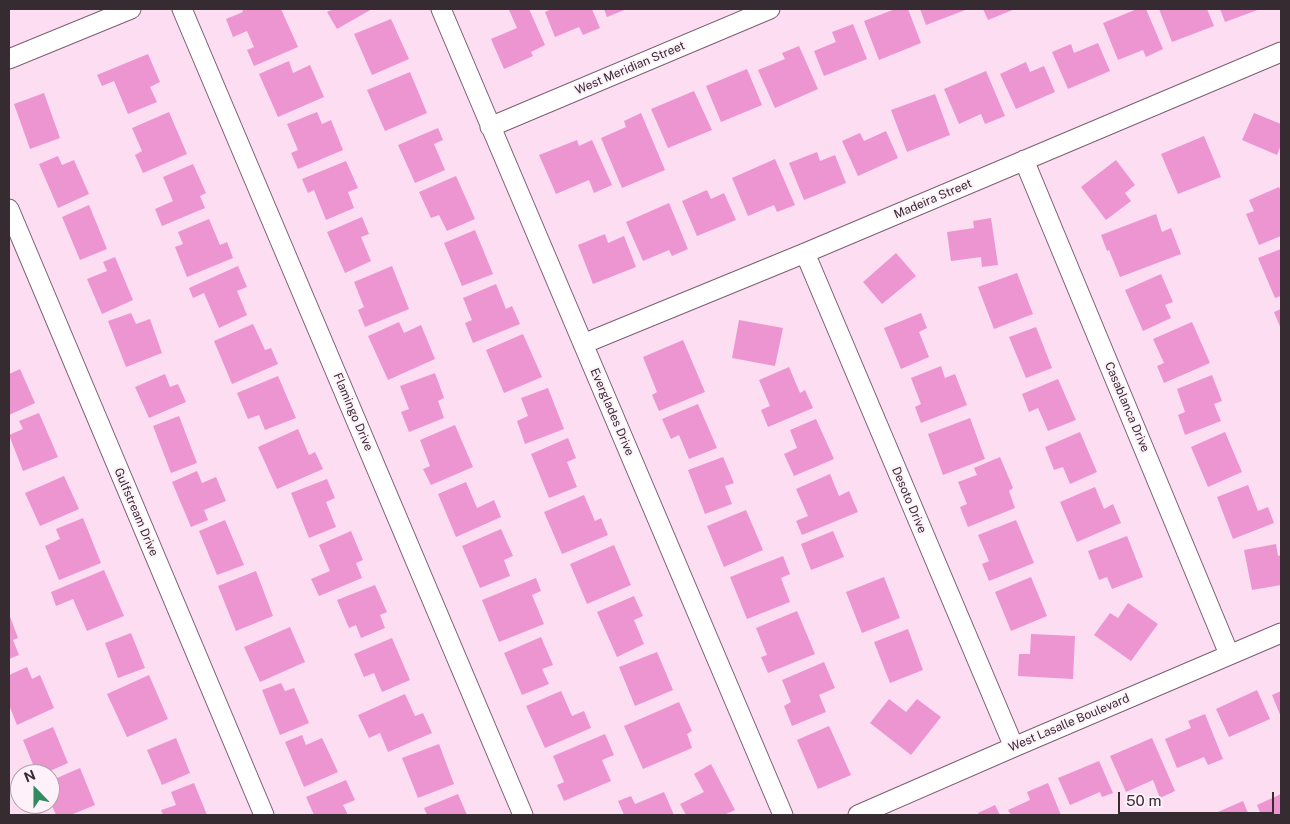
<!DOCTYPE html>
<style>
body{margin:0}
#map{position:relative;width:1290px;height:824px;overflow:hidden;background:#fdddf2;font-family:"Public Sans",sans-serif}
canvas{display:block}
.frame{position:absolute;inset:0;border:10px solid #372b32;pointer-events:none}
.north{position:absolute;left:10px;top:764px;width:50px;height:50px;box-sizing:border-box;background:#fef1f9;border:1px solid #aea2a9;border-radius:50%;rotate:338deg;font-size:14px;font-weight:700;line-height:20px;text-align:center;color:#372b32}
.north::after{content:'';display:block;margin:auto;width:18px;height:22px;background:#318b61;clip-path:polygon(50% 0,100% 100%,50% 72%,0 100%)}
.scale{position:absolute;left:1118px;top:792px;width:156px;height:22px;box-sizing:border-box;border:2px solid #372b32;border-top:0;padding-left:6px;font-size:15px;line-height:18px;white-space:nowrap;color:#372b32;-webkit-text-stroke:4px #fef1f9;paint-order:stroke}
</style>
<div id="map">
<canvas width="1290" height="824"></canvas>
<div class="frame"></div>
<div class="north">N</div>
<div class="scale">50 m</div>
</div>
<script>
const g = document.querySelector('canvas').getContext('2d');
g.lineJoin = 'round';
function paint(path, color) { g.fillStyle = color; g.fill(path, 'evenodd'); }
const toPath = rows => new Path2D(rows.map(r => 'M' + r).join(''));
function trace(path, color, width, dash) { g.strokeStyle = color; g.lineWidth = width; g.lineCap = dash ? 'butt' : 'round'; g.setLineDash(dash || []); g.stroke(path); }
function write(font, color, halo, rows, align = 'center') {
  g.font = font + ' "Public Sans",sans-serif'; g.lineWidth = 4; g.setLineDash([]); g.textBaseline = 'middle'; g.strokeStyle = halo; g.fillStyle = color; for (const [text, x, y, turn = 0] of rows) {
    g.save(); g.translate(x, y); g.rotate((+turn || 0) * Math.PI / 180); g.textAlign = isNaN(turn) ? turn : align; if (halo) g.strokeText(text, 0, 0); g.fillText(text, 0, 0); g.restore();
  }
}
const building = toPath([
 [242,9,281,9,298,47,254,66,247,50,254,47,247,31,233,37,226,19,243,12],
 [333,9,372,9,337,29,327,12],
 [512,9,529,9,545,45,531,52,533,56,504,69,491,39,517,28,509,10],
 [551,9,592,9,600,28,583,35,579,27,555,37,545,12],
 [604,9,627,9,607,17],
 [895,9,908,9,921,43,879,60,864,21],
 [920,9,968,9,926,25],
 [983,9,1015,9,988,20],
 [1137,9,1146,9,1163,49,1146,57,1143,50,1118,60,1103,23],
 [1159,9,1207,9,1214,26,1172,42],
 [1220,9,1260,9,1225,22],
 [391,19,409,59,372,75,354,34],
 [853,24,867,59,824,76,814,51,836,42,832,32],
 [1098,43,1110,71,1068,89,1052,52,1071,44,1074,53],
 [799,46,818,89,775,108,758,70,785,59,782,53],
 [148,54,160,82,150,87,157,102,128,114,114,81,102,86,97,75],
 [289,61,293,73,310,65,324,97,278,117,259,74],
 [1026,62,1030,72,1044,66,1055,92,1016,109,1000,74],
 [747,69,762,105,721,122,706,86],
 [986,71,1005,116,985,124,981,114,959,124,944,89],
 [410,72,427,113,385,131,367,90],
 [694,91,712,130,668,148,651,109],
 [44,93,60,138,30,149,14,104],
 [935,94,950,135,907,152,891,110],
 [169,112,187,154,143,173,135,155,142,151,132,128],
 [317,112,322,124,331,120,343,150,298,169,291,153,298,150,287,124],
 [641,113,665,170,622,188,601,138,626,127,624,121],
 [1254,113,1281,124,1281,145,1277,155,1242,140],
 [438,128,443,140,434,144,445,170,415,183,398,145],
 [886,131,898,158,858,176,842,141,860,133,864,141],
 [1204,136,1221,177,1178,194,1161,154],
 [577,140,579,146,592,140,612,185,594,193,589,180,556,194,539,155],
 [817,152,820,161,835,155,846,183,804,200,789,163],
 [58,156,62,165,74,160,89,194,58,208,39,164],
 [775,159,795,205,777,212,774,205,748,216,732,178],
 [1116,160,1135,185,1125,193,1131,201,1106,220,1081,187],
 [346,161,358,188,348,192,354,208,326,220,314,190,308,193,302,179],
 [193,164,206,193,200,196,205,208,162,226,155,209,173,201,163,177],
 [456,176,475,219,447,231,439,215,431,218,419,192],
 [1279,187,1281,191,1281,236,1259,245,1246,214,1254,211,1249,200],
 [707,190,711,199,724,193,736,220,697,236,682,201],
 [669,203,688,249,672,256,669,250,643,261,626,222],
 [89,205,107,249,80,260,62,217],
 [1156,214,1162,232,1171,228,1181,254,1120,277,1109,250,1107,251,1101,235],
 [362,217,369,234,361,237,371,261,345,273,327,232],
 [991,218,998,265,982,267,981,257,951,261,947,232,974,228,973,221],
 [209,219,220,245,227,242,233,258,187,277,175,247,183,244,178,232],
 [475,230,493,274,462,286,444,243],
 [605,234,608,243,624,236,636,267,593,284,578,245],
 [1281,249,1281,296,1275,298,1258,258],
 [896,253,916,276,882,304,863,282],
 [115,257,133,300,102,314,87,279,107,271,103,262],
 [238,266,247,287,237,291,247,315,219,328,204,293,193,298,189,288],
 [392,266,409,309,365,327,358,310,364,307,354,282],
 [1017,273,1033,314,994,329,978,287],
 [1161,274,1173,302,1165,305,1171,318,1143,331,1125,290],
 [496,284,506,309,512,306,520,324,473,343,465,323,472,320,463,298],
 [1281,309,1281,329,1274,312],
 [131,313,136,324,150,319,162,353,126,367,108,321],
 [921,313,927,328,919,332,929,357,901,369,884,328],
 [739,320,783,328,775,366,732,358],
 [399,322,404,333,421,325,435,359,388,380,368,336],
 [1192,322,1210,363,1164,383,1157,366,1164,363,1153,339],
 [253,324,265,350,271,348,278,364,232,384,214,341],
 [1036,327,1052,368,1026,378,1009,337],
 [523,334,542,377,504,393,486,350],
 [683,340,705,392,659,411,652,395,657,392,643,357],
 [941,366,945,378,955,374,967,405,921,423,915,407,921,404,911,378],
 [789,367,800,393,805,390,813,408,768,427,761,410,770,406,759,380],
 [20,369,35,403,9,415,9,374],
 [435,373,444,398,438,401,444,418,409,432,401,412,409,409,400,386],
 [165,374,170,387,178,384,186,402,149,418,135,387],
 [1212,375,1222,401,1214,404,1221,421,1185,435,1178,415,1185,412,1177,389],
 [278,376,296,418,265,430,259,415,248,419,237,393],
 [1058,379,1076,420,1048,431,1038,408,1029,412,1022,394],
 [548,388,564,429,525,444,517,421,528,416,521,398],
 [698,404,717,448,689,459,679,435,671,439,662,419],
 [39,413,58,457,23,471,9,435,23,429,19,421],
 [179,416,197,463,171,473,153,426],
 [970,418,985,459,943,475,928,434],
 [816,419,834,459,794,476,784,454,797,448,790,430],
 [455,425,473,467,431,485,423,469,430,466,420,440],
 [298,429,309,455,315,452,323,469,277,489,258,447],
 [1080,432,1097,472,1070,484,1063,467,1054,470,1045,447],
 [1225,432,1242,472,1208,487,1191,447],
 [568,438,576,458,567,462,577,487,549,498,531,454],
 [723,457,734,483,725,486,732,504,705,514,688,470],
 [1000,457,1013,488,1009,491,1015,508,968,527,960,507,967,504,958,482,977,475,974,468],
 [197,471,202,483,216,477,226,501,204,510,208,520,191,527,172,482],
 [830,474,839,496,849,491,858,512,802,535,796,521,808,516,796,489],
 [64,476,79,509,40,526,25,493],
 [327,479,335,498,326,502,336,527,309,538,291,493],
 [466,482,477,508,494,500,501,517,456,537,438,494],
 [1248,485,1258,511,1268,507,1274,523,1233,539,1217,497],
 [1095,487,1104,509,1113,504,1121,523,1077,542,1060,502],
 [584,495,595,521,601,518,608,535,562,554,544,512],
 [746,510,763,550,724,567,707,526],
 [83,518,101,563,59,580,45,546,60,539,56,529],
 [225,520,244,565,217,575,199,531],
 [1016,520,1034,563,989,581,982,564,989,561,978,535],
 [501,529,513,556,504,560,510,576,480,588,462,546],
 [351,531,363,560,356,563,362,578,319,596,311,579,330,571,319,545],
 [833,531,844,557,811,570,801,544],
 [1127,536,1143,577,1112,589,1107,577,1099,580,1088,551],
 [1276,544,1278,556,1281,555,1281,585,1252,590,1244,550],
 [614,545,631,585,587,604,570,564],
 [783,556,790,574,781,578,790,602,747,619,730,577],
 [104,570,124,616,87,631,73,599,56,606,51,592],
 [256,571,273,616,236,631,218,586],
 [884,577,900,618,862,633,846,592],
 [1031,577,1047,616,1011,631,995,592],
 [536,578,541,591,532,595,544,624,499,642,482,600],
 [375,585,387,612,380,615,385,628,361,638,356,625,349,628,337,600],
 [634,596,643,616,634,620,644,644,617,657,597,612],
 [1128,603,1158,624,1131,661,1094,635,1110,613,1118,618],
 [797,611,815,654,768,673,761,657,767,655,756,628],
 [9,614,18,638,13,640,19,655,9,659],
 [290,627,305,662,260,682,244,647],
 [908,629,923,670,890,683,874,642],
 [131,633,145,668,118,678,105,643],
 [1031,634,1075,636,1073,679,1018,676,1019,654,1030,654],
 [541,637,553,665,542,669,549,684,522,695,504,653],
 [392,638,410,680,382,692,374,673,364,677,354,654],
 [657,652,673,690,635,706,619,667],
 [824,662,835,688,819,695,826,712,792,726,784,706,791,702,782,680],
 [27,667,32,679,40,675,54,708,17,725,9,705,9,675],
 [149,675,168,719,127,737,107,694],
 [281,683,285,691,294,688,309,723,280,735,262,690],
 [1257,690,1270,719,1229,737,1216,709],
 [561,691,572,716,584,711,591,728,545,748,526,706],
 [1281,691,1281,717,1272,695],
 [405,694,415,716,423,713,432,733,388,752,380,733,369,738,358,715],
 [889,699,906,712,917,699,941,717,911,755,870,723],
 [679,702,692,731,687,734,692,748,643,769,624,726],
 [1205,714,1223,759,1208,765,1204,757,1177,768,1165,739,1191,728,1188,721],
 [829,726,851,775,818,789,797,740],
 [53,727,68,763,43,774,37,774,23,740],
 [605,734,614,755,602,760,611,781,564,801,557,785,564,782,553,756],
 [302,735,306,745,322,738,338,772,304,787,285,742],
 [176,738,190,773,162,785,147,750],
 [1152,738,1175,791,1160,798,1153,780,1126,792,1110,756],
 [439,744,454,784,418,798,402,758],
 [1099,761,1113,793,1102,797,1100,792,1070,805,1058,778],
 [711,764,735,810,724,815,686,815,680,804,704,792,694,774],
 [80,768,95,805,73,814,73,815,56,815,50,801,50,781],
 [346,780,355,800,343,805,348,815,314,815,306,797],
 [194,783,207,815,163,815,161,810,176,805,171,792],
 [1048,783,1061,815,1011,815,1008,810,1030,800,1027,792],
 [664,792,674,815,624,815,618,801,631,796,635,804],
 [458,794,467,815,427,815,424,808],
 [1281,794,1281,815,1261,815,1257,805],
 [1243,801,1249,815,1211,815],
 [995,805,1000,815,979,815,978,813]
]);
const minor = toPath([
 [182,9,523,815],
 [441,9,783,815],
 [9,59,131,9],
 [490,127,770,9],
 [1024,160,1229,654],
 [9,209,264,815],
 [805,253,1014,747],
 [583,344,805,253,1281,52],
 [858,815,1014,747,1281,633]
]);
const streetNames = [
 ["West Meridian Street",630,68,-23],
 ["Madeira Street",933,199,-23],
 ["Casablanca Drive",1127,407,67],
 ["Flamingo Drive",353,412,67],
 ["Everglades Drive",612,412,67],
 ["Desoto Drive",909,500,67],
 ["Gulfstream Drive",136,512,67],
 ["West Lasalle Boulevard",1069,723,-23]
];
paint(building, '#ed95d1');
trace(minor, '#7b5f71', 21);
trace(minor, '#fff', 19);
write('12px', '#372b32', '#fef1f9', streetNames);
</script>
